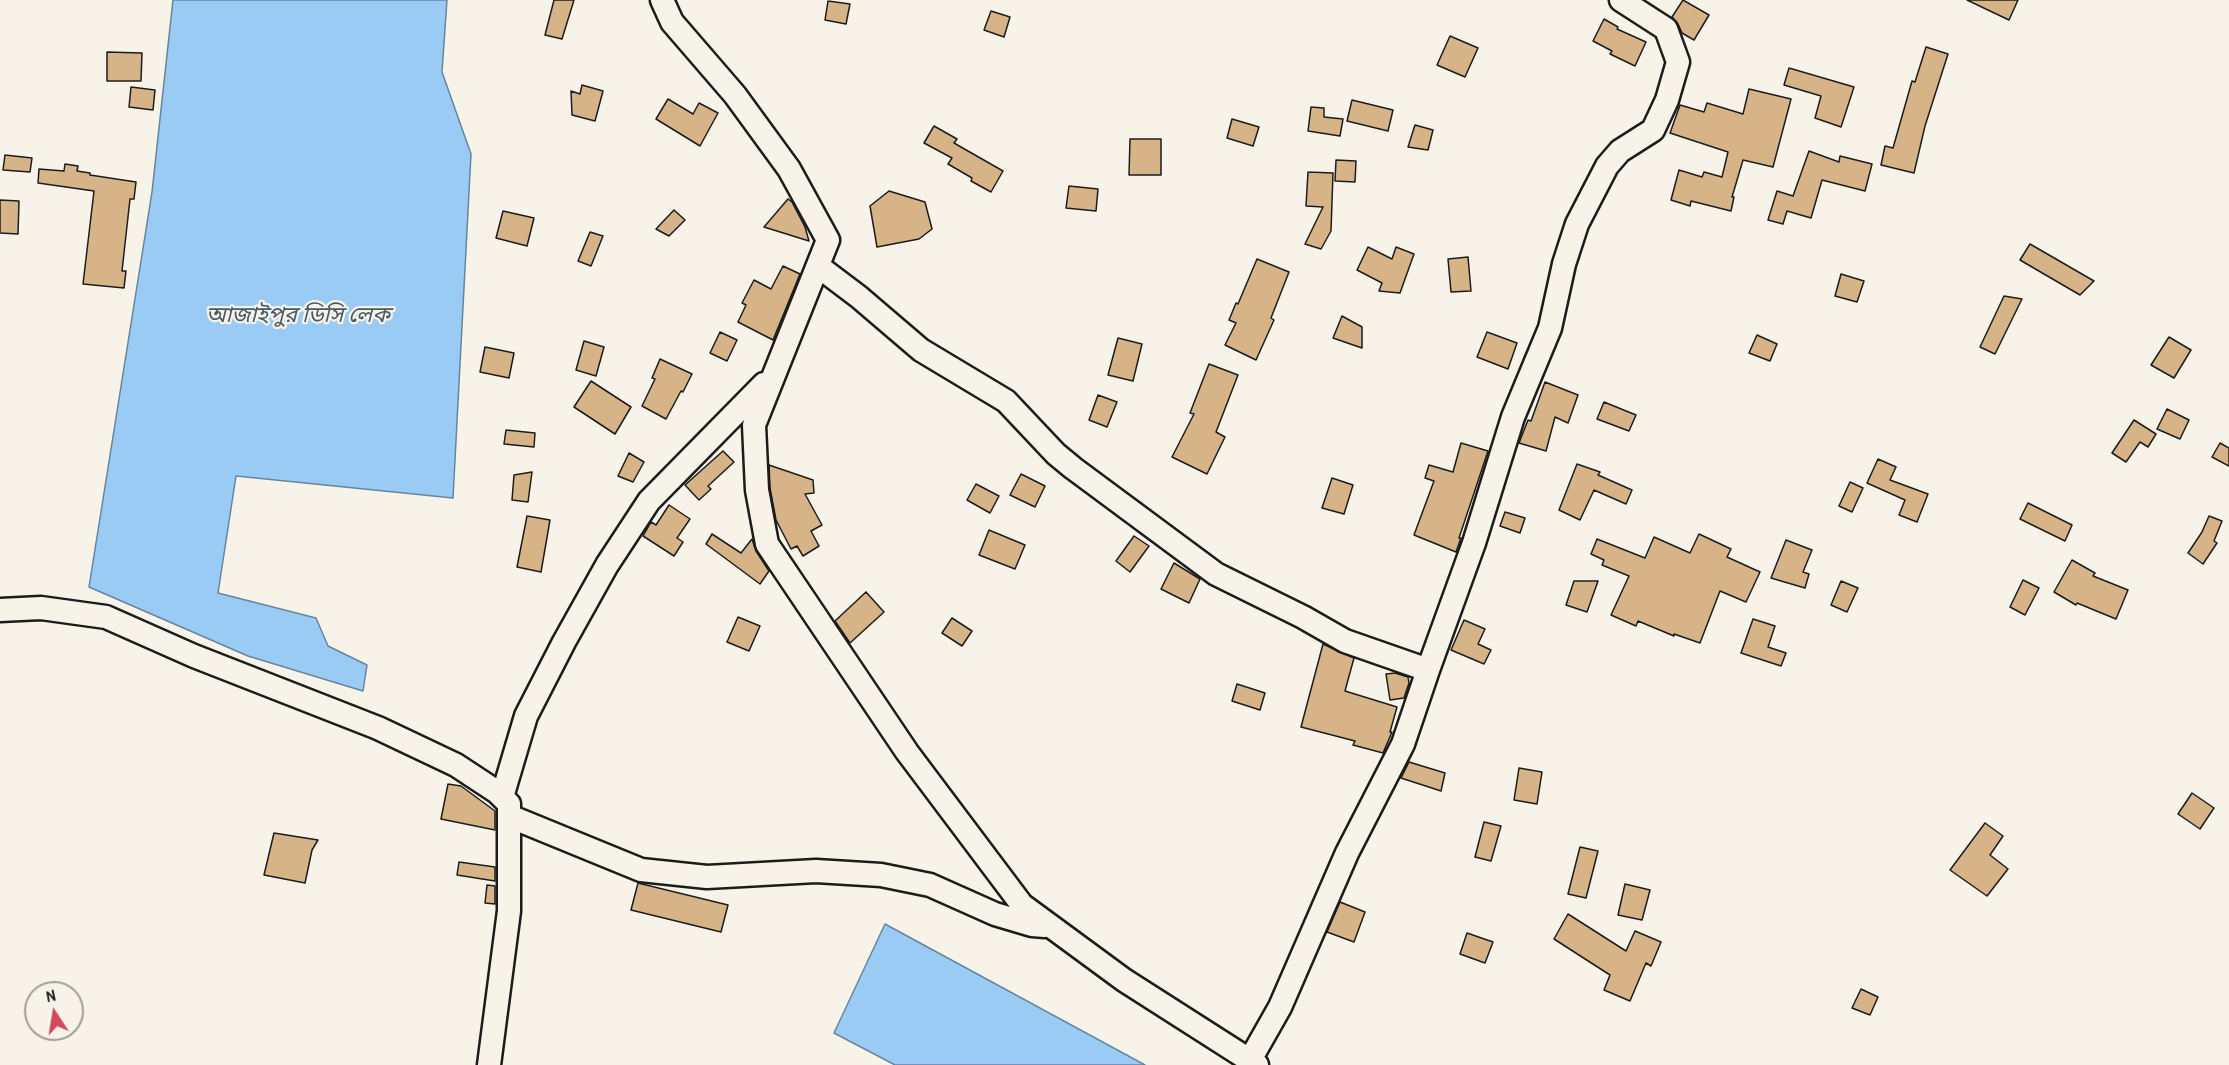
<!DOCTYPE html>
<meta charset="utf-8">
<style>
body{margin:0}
#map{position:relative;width:2229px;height:1065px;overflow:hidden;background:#f7f3e8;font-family:"Patrick Hand",sans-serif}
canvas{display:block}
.north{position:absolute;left:24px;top:981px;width:60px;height:60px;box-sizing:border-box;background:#f7f3e8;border:2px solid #9f9d96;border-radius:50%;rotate:348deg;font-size:16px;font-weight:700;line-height:24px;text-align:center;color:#1c1c1c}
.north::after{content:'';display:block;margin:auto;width:21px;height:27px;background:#d1495b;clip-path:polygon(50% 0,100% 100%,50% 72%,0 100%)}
</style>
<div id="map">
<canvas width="2229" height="1065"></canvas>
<div class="north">N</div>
</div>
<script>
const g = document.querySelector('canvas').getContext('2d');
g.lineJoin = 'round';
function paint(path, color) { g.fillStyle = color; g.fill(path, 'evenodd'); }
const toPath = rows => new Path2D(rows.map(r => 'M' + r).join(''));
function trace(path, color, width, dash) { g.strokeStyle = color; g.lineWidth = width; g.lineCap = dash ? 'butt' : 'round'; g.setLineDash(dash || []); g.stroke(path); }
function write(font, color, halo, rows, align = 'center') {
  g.font = font + ' "Patrick Hand","Noto Sans Bengali",sans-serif'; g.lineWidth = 4.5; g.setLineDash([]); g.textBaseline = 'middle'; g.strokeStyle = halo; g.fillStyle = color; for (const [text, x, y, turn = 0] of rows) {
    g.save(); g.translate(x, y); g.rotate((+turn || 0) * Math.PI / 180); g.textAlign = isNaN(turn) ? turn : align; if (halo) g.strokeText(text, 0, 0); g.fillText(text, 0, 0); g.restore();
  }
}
const water = toPath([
 [173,0,447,0,442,72,471,154,453,498,236,476,218,593,316,618,328,646,367,665,363,691,248,656,89,587,152,192,173,0],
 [885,924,1145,1065,895,1065,834,1033,885,924]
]);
const building = toPath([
 [554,0,574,0,562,39,545,35,554,0],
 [1683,0,1709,15,1694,40,1682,33,1678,24,1672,17,1683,0],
 [1967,0,2018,0,2009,20,1967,0],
 [828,1,850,4,846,24,825,20,828,1],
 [991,11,1010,17,1004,37,984,30,991,11],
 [1604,19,1618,27,1617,29,1646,42,1635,66,1610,54,1612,51,1593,41,1604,19],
 [1450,36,1478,48,1465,77,1437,65,1450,36],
 [1926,47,1948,54,1925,126,1914,173,1881,165,1885,146,1893,148,1912,81,1915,82,1926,47],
 [107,52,142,53,141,81,107,81,107,52],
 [1789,68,1854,87,1841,127,1815,118,1821,96,1784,85,1789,68],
 [582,85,603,91,595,121,572,115,571,91,580,94,582,85],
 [131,87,155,90,153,110,129,107,131,87],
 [1749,89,1791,99,1773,167,1743,160,1732,197,1734,197,1731,211,1691,201,1690,206,1671,200,1679,170,1702,177,1704,172,1722,177,1728,152,1670,133,1680,105,1704,112,1707,103,1743,114,1749,89],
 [668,99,693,114,699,103,718,113,700,146,656,119,668,99],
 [1352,100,1393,110,1388,131,1347,121,1352,100],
 [1311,107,1324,108,1324,117,1343,119,1340,136,1308,131,1311,107],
 [1232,119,1259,127,1253,146,1227,138,1232,119],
 [1415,125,1433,130,1428,150,1408,147,1415,125],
 [934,126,957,139,954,143,1003,171,991,192,971,181,972,178,948,164,952,158,924,143,934,126],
 [1130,139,1161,139,1161,175,1129,175,1130,139],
 [1809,151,1839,162,1840,156,1872,164,1865,191,1822,180,1811,218,1787,211,1783,224,1768,220,1777,191,1793,196,1809,151],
 [5,155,32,158,30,172,3,170,5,155],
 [1336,160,1356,161,1355,182,1335,181,1336,160],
 [65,164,78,166,77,171,90,173,90,175,136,182,134,199,130,199,122,271,126,271,124,288,83,284,94,191,38,183,39,169,64,171,65,164],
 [1308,172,1333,173,1331,231,1321,249,1305,244,1323,207,1306,206,1308,172],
 [1069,186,1098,189,1096,211,1066,208,1069,186],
 [889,191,925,202,932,229,919,239,877,247,870,206,889,191],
 [788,199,792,202,805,227,809,241,764,227,788,199],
 [0,200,19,201,18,234,0,233,0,200],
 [674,210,685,220,669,236,656,229,674,210],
 [503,211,534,218,527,246,496,238,503,211],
 [590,232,603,236,591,266,578,261,590,232],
 [2030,244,2094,281,2080,295,2020,260,2030,244],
 [1368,247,1392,259,1396,247,1414,254,1400,293,1379,291,1382,283,1357,270,1368,247],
 [1468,257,1471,291,1451,292,1448,259,1468,257],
 [1257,259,1289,272,1271,318,1274,320,1256,360,1225,345,1236,323,1229,320,1236,303,1238,304,1257,259],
 [783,266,800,274,773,340,738,322,746,305,742,303,754,280,771,289,783,266],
 [1841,274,1864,281,1857,302,1835,296,1841,274],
 [2004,296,2022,299,1995,354,1980,347,2004,296],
 [1342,316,1362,327,1362,348,1333,338,1342,316],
 [720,332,737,340,727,361,710,353,720,332],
 [1487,332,1517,343,1508,369,1477,357,1487,332],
 [1757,335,1777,344,1770,361,1749,353,1757,335],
 [2169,337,2191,350,2174,378,2151,365,2169,337],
 [1118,338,1142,344,1133,381,1108,375,1118,338],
 [584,341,604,347,596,376,576,370,584,341],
 [485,347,514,353,509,378,480,372,485,347],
 [660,359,692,374,683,392,681,391,666,419,642,406,655,379,652,378,660,359],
 [1209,364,1238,375,1216,432,1225,437,1207,474,1172,457,1194,414,1190,413,1209,364],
 [591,381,631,407,615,434,574,407,591,381],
 [1545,382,1578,395,1568,423,1555,417,1546,451,1519,443,1528,420,1531,421,1545,382],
 [1098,395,1117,402,1107,427,1089,420,1098,395],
 [1604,402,1636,415,1629,431,1597,419,1604,402],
 [2167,409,2189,420,2180,439,2157,429,2167,409],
 [2134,420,2156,434,2148,447,2140,442,2126,462,2112,453,2134,420],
 [506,430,535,433,534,447,504,444,506,430],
 [1461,443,1488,451,1459,538,1461,538,1456,552,1414,535,1434,481,1425,478,1429,465,1453,472,1461,443],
 [2220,443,2229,448,2229,466,2212,457,2220,443],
 [723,451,734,462,708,486,711,489,699,500,685,485,723,451],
 [629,453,644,462,633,482,618,476,629,453],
 [1878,459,1896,467,1890,480,1928,494,1917,522,1899,515,1905,500,1867,483,1878,459],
 [1577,464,1600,472,1598,475,1632,490,1626,504,1594,490,1580,520,1559,510,1577,464],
 [769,465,813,480,814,493,805,494,822,525,811,531,819,546,803,556,797,546,791,549,776,520,770,488,769,465],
 [532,472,528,502,512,500,514,475,532,472],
 [1021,474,1045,486,1035,507,1010,495,1021,474],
 [1332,478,1353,485,1344,514,1322,508,1332,478],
 [1850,482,1863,488,1852,512,1839,506,1850,482],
 [976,484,999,496,990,513,967,500,976,484],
 [2028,503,2072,525,2065,541,2020,519,2028,503],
 [669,505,690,519,677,538,683,542,674,556,643,536,651,522,656,525,669,505],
 [1505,512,1525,518,1520,533,1500,526,1505,512],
 [527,516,550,520,541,572,517,567,527,516],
 [2209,516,2222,521,2214,541,2217,543,2203,564,2188,553,2202,532,2209,516],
 [989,530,1025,545,1015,569,979,555,989,530],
 [712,534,741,553,752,539,756,551,769,571,760,584,706,544,712,534],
 [1699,534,1731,549,1727,557,1760,572,1746,602,1720,591,1700,643,1674,634,1674,636,1638,621,1636,626,1611,615,1629,576,1602,565,1604,560,1591,554,1597,539,1645,558,1654,537,1690,553,1699,534],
 [1134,536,1149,546,1130,572,1116,561,1134,536],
 [1786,540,1812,550,1803,572,1809,574,1805,588,1771,578,1786,540],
 [2072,560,2095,573,2093,576,2128,590,2116,619,2077,603,2076,605,2054,592,2072,560],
 [1174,563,1200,579,1189,603,1161,589,1174,563],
 [2023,580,2039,588,2025,615,2010,607,2023,580],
 [1574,581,1598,581,1587,612,1566,605,1574,581],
 [1841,581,1858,588,1847,612,1831,605,1841,581],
 [866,592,884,612,850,643,835,621,866,592],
 [738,617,760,626,749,651,727,642,738,617],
 [952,618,972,631,962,646,942,633,952,618],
 [1753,619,1775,626,1768,647,1786,653,1781,666,1741,653,1753,619],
 [1464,620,1485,629,1478,644,1491,650,1484,664,1451,650,1464,620],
 [1323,644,1354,658,1345,691,1397,707,1390,732,1392,732,1383,753,1353,745,1355,741,1301,727,1323,644],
 [1395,673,1408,677,1409,683,1404,698,1390,700,1386,674,1395,673],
 [1237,684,1265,693,1260,710,1232,701,1237,684],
 [1409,762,1445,773,1441,791,1401,778,1409,762],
 [1519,768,1542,772,1537,804,1514,800,1519,768],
 [448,784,461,786,495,811,495,830,441,819,448,784],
 [2192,793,2214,808,2200,829,2178,814,2192,793],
 [1484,822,1501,826,1491,861,1475,857,1484,822],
 [1985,823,2003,836,1990,855,2008,869,1987,896,1950,870,1985,823],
 [274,833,318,840,312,850,305,883,264,875,274,833],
 [1580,847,1598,851,1586,898,1568,894,1580,847],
 [459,862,495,867,495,881,457,875,459,862],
 [638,883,728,905,721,932,631,910,638,883],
 [1625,884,1650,890,1642,920,1618,915,1625,884],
 [487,885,495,886,495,904,485,903,487,885],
 [1340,902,1365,912,1354,942,1327,932,1340,902],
 [1568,914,1626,951,1635,931,1661,942,1651,966,1646,963,1630,1001,1604,990,1610,975,1554,939,1568,914],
 [1467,933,1493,942,1485,963,1460,954,1467,933],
 [1861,989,1878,997,1870,1015,1852,1008,1861,989]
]);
const minor = toPath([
 [662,0,672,22,735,95,789,169,828,240,754,425,757,490,767,544,907,752,1022,905,1124,980,1257,1065],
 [818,266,859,297,921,350,1006,401,1056,454,1073,468,1216,574,1303,617,1345,641,1428,670,1403,744,1347,853,1280,1007,1250,1060],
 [0,610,41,608,106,617,194,656,378,728,456,765,497,792,509,804,509,911,489,1065],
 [1428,670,1474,543,1513,417,1550,328,1564,264,1577,224,1607,166,1620,151,1653,130,1667,100,1678,62,1666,29,1621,0],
 [502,797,526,716,564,642,607,565,649,501,764,384],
 [509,816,641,870,707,877,816,871,881,875,930,885,995,914,1032,925,1045,926]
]);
const waterNames = [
 ["আজাইপুর ডিসি লেক",298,316]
];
paint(water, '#99cbf5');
trace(water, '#67859e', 1.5);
paint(building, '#d6b488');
trace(building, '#1c1c1c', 1.5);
trace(minor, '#1c1c1c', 27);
trace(minor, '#f7f3e8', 22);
write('italic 22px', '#485968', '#f7f3e8', waterNames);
</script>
